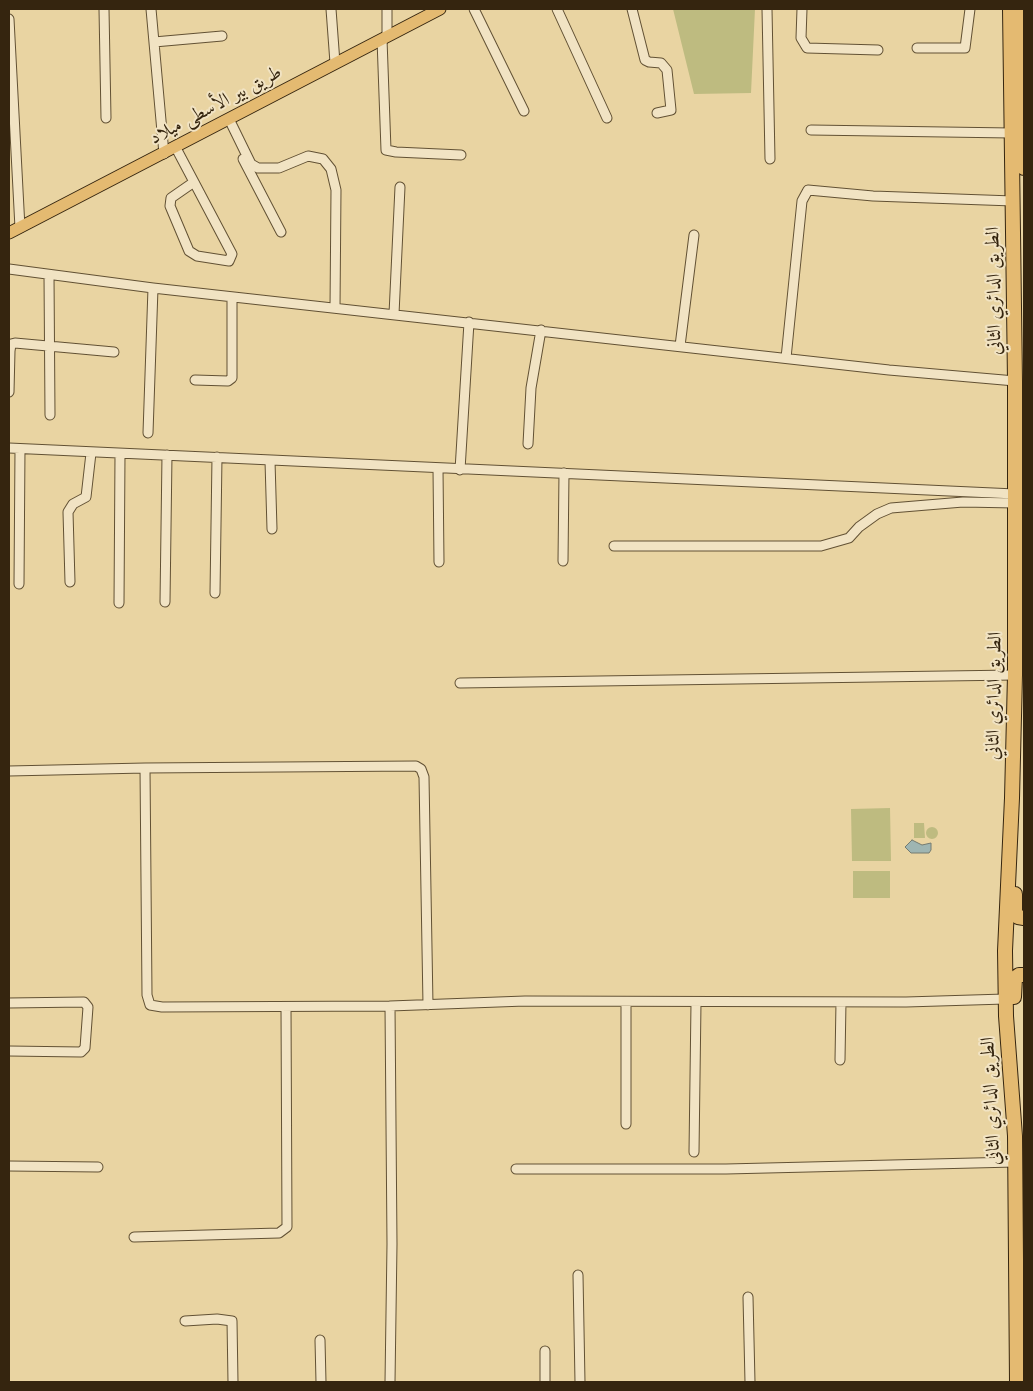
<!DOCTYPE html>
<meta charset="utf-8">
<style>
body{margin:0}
#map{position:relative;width:1033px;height:1391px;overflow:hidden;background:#e9d4a2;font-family:Cardo,serif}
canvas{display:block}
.frame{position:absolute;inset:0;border:10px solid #35250f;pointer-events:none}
</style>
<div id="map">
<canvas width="1033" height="1391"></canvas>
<div class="frame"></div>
</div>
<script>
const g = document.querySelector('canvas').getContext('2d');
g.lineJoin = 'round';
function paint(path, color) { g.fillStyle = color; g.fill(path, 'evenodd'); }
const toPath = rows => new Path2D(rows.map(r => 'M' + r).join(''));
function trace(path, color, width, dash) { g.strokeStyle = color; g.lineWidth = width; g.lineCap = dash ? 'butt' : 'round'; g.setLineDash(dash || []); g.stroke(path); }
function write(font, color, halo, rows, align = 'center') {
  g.font = font + ' Cardo,Amiri,serif'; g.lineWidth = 4; g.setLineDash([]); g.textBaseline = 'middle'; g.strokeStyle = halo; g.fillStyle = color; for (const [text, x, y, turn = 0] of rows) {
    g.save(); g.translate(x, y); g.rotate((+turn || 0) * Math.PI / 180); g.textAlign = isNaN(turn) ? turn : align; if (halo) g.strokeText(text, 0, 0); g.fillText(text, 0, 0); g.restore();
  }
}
const green = toPath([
 [673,9,755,9,751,93,694,94],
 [890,808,891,861,852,861,851,809],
 [914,823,924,823,925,838,914,838],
 '926 833a6 6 0 1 1 12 0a6 6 0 1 1-12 0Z',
 [853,871,890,871,890,898,853,898]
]);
const water = toPath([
 [912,840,922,845,931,843,931,850,929,853,911,853,905,847,912,840]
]);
const minor = toPath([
 [104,9,106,118],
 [151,9,164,154],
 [331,9,335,63],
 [387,9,387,36],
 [474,9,524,111],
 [557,9,607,118],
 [632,9,645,60,649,62,661,63,667,70,671,110,657,113],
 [767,9,770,159],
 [802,9,801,38,807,48,878,50],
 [9,19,20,228],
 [382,39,386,150,396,152,461,155],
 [154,42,222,36],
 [917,48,965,48,970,9],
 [229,119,251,164,258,168,279,168,308,156,323,159,331,169,336,190,335,308],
 [811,130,1011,133],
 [176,148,194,182,232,254,229,261,197,256,189,251,170,206,171,198,194,182],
 [243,159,281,232],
 [9,269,153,288,889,370,1015,381],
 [49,275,50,415],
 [394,314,400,187],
 [680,346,694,235],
 [786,358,802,201,808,190,873,196,1013,201],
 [195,380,228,381,232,378,232,297],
 [9,392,10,351,11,344,15,343,114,352],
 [148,433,153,288],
 [528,444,531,388,541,330],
 [9,448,1015,494],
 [270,461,272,529],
 [438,469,439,562],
 [460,470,469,322],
 [614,546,821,546,849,538,859,527,877,514,891,508,963,502,1015,503],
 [563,561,564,473],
 [70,582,68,512,73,504,86,497,91,453],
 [19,584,20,449],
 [215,593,217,457],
 [165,602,167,455],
 [119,603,120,455],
 [460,683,1015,675],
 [145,768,147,995,150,1005,162,1007,390,1006],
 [9,771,145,768,416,766,421,769,424,777,428,1005],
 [9,1003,84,1002,88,1007,85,1048,81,1052,9,1051],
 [840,1060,841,1002],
 [626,1124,626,1002],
 [694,1152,696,1003],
 [9,1166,98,1167],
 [516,1169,726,1169,1015,1162],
 [134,1237,279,1233,287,1227,286,1007],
 [578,1275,580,1382],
 [748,1297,750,1382],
 [185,1321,217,1319,232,1321,233,1382],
 [320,1340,321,1382],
 [545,1351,545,1382],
 [390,1382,392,1244,390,1006,525,1001,906,1002,1005,999]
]);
const major = toPath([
 [9,233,440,9]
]);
const highway = toPath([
 [1010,9,1015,381,1015,675,1012,798,1005,951,1006,1016,1015,1136,1017,1382],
 [1022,9,1024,168],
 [1015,894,1015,913,1018,917,1024,918],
 [1014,997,1015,978,1019,975,1024,975]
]);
const streetNames = [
 ["طريق بير الأسطى ميلاد",216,106,-28],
 ["الطريق الدائري الثاني",995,291,-91],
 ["الطريق الدائري الثاني",995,696,-89],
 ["الطريق الدائري الثاني",992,1101,-93]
];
paint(green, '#bebb80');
paint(water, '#9eb5b2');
trace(water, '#747b71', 1);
trace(minor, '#625134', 11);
trace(major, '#35250f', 13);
trace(highway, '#35250f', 16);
trace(minor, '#f1e3c3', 9);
trace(major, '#e4ba71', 11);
trace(highway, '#e4ba71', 14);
write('19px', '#35250f', '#f1e3c3', streetNames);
</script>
